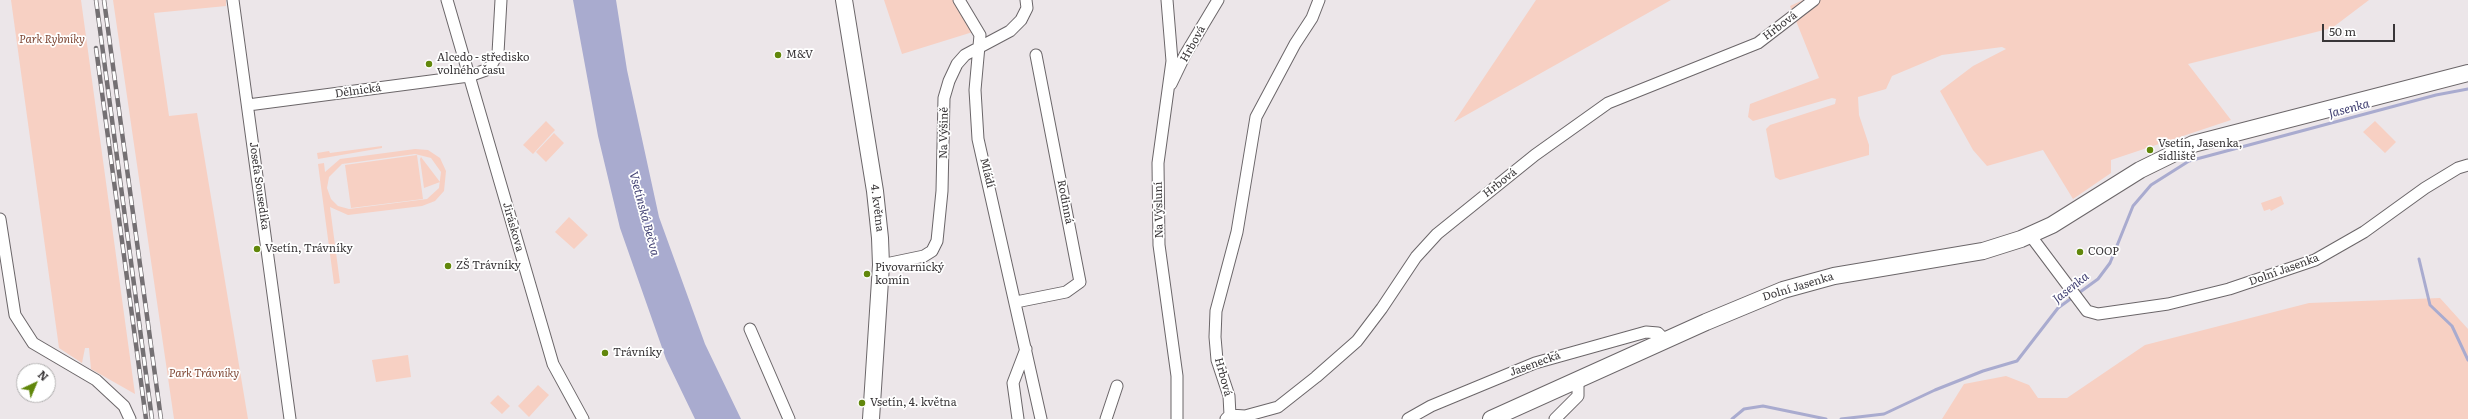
<!DOCTYPE html>
<meta charset="utf-8">
<style>
body{margin:0}
#map{position:relative;width:2468px;height:419px;overflow:hidden;background:#ece6e9;font-family:Literata,serif}
canvas{display:block}
.north{position:absolute;left:16px;top:363px;width:40px;height:40px;box-sizing:border-box;background:#fff;border:1px solid #b0afaf;border-radius:50%;rotate:44deg;font-size:11px;font-weight:700;line-height:16px;text-align:center;color:#393638}
.north::after{content:'';display:block;margin:auto;width:14px;height:18px;background:#61870b;clip-path:polygon(50% 0,100% 100%,50% 72%,0 100%)}
.scale{position:absolute;left:2322px;top:24px;width:73px;height:18px;box-sizing:border-box;border:2px solid #393638;border-top:0;padding-left:5px;font-size:12px;line-height:14px;white-space:nowrap;color:#393638;-webkit-text-stroke:3px #fff;paint-order:stroke}
</style>
<div id="map">
<canvas width="2468" height="419"></canvas>
<div class="north">N</div>
<div class="scale">50 m</div>
</div>
<script>
const g = document.querySelector('canvas').getContext('2d');
g.lineJoin = 'round';
function paint(path, color) { g.fillStyle = color; g.fill(path, 'evenodd'); }
const toPath = rows => new Path2D(rows.map(r => 'M' + r).join(''));
function trace(path, color, width, dash) { g.strokeStyle = color; g.lineWidth = width; g.lineCap = dash ? 'butt' : 'round'; g.setLineDash(dash || []); g.stroke(path); }
function write(font, color, halo, rows, align = 'center') {
  g.font = font + ' Literata,serif'; g.lineWidth = 3.5; g.setLineDash([]); g.textBaseline = 'middle'; g.strokeStyle = halo; g.fillStyle = color; for (const [text, x, y, turn = 0] of rows) {
    g.save(); g.translate(x, y); g.rotate((+turn || 0) * Math.PI / 180); g.textAlign = isNaN(turn) ? turn : align; if (halo) g.strokeText(text, 0, 0); g.fillText(text, 0, 0); g.restore();
  }
}
const green = toPath([
 [11,0,81,0,135,394,91,369,89,348,85,348,82,363,59,348],
 [113,0,226,0,226,6,154,13,169,116,197,113,248,419,174,419],
 [884,0,962,0,976,31,902,54],
 [1536,0,1671,0,1454,122],
 [1803,0,2369,0,2332,28,2188,64,2231,120,2111,160,2111,173,2073,199,2043,150,1987,166,1973,150,1940,91,1973,66,2006,49,2002,47,1942,55,1892,76,1886,89,1858,97,1859,115,1869,145,1869,155,1780,180,1775,177,1766,129,1770,125,1835,104,1836,99,1832,98,1753,121,1748,117,1750,104,1819,78,1790,6],
 [546,121,555,130,533,154,523,145],
 [2375,121,2396,142,2385,153,2363,132],
 [554,133,564,143,546,162,536,152],
 [382,146,382,148,318,159,317,153,329,151,330,153],
 [415,149,428,150,440,158,446,171,444,191,435,201,422,206,348,215,330,207,340,283,334,284,318,164,324,163,325,172,340,159],
 [415,154,431,158,441,172,439,188,427,199,349,209,338,206,331,199,327,188,329,177,342,164],
 [417,155,423,199,351,208,345,165],
 [421,157,440,182,424,188,420,159],
 [2281,196,2284,204,2271,211,2270,209,2264,211,2261,203],
 [569,217,588,235,574,249,555,232],
 [2440,298,2468,329,2468,419,1942,419,1964,384,2006,376,2029,385,2038,398,2067,398,2145,345,2309,303],
 [408,355,411,377,376,382,372,360],
 [538,385,549,395,529,417,518,406],
 [498,395,510,406,502,414,490,403]
]);
const water = toPath([
 [573,0,616,0,627,70,659,217,705,344,741,419,695,419,666,359,620,228,598,136]
]);
const stream = toPath([
 [2419,259,2430,305,2452,326,2468,360],
 [1732,419,1744,409,1763,406,1826,419],
 [1841,419,1884,414,1935,390,1983,371,2017,361,2058,308,2098,279,2110,263,2133,206,2151,185,2189,161,2436,95,2468,89]
]);
const street = toPath([
 [233,0,290,419],
 [447,0,553,364,583,419],
 [959,0,980,35,975,90,978,139,1041,419],
 [1167,0,1172,61,1158,163,1159,245,1177,376,1177,419],
 [1171,84,1185,55,1218,0],
 [248,105,469,76,486,70,491,66,498,53,501,0],
 [0,219,15,315,33,343,96,380,124,406,130,419],
 [2030,235,2087,311,2098,314,2168,304,2229,289,2315,260,2364,232,2425,188,2458,168,2468,165],
 [881,265,924,256,932,251,937,241,942,191,944,98,949,81,957,64,965,55,1010,31,1021,20,1027,8,1026,0],
 [1016,302,1066,292,1080,282,1036,55],
 [750,329,789,419],
 [1230,415,1245,416,1278,407,1316,377,1357,341,1382,308,1416,257,1437,234,1535,155,1608,103,1758,43,1814,0],
 [1018,419,1013,383,1026,349],
 [1106,419,1117,386],
 [1226,419,1230,415,1229,396,1217,360,1215,337,1216,311,1237,232,1256,117,1295,44,1312,18,1319,0],
 [1408,419,1431,406,1535,363,1646,332,1658,333,1665,340],
 [1555,419,1578,396,1578,379]
]);
const secondary = toPath([
 [844,0,875,191,880,238,881,265,871,419],
 [1491,419,1706,322,1783,290,1834,276,1983,251,2021,239,2052,225,2140,170,2193,144,2468,73]
]);
const rail = toPath([
 [96,0,152,419],
 [104,0,161,419],
 [96,48,146,419]
]);
const markers = [
 [778,55,4,"#61870b"],
 [429,64,4,"#61870b"],
 [2150,150,4,"#61870b"],
 [257,249,4,"#61870b"],
 [2080,252,4,"#61870b"],
 [448,266,4,"#61870b"],
 [867,274,4,"#61870b"],
 [605,353,4,"#61870b"],
 [862,403,4,"#61870b"]
];
const streetNames = [
 ["Hrbová",1780,26,-37],
 ["Hrbová",1193,44,-61],
 ["Dělnická",358,91,-8],
 ["Na Výšině",944,133,-89],
 ["Mládí",987,173,76],
 ["Hrbová",1500,183,-38],
 ["Josefa Sousedíka",259,186,82],
 ["Rodinná",1065,202,79],
 ["4. května",877,208,83],
 ["Na Výsluní",1159,210,-91],
 ["Jiráskova",513,227,74],
 ["Dolní Jasenka",2284,270,-20],
 ["Dolní Jasenka",1798,287,-17],
 ["Jasenecká",1535,364,-20],
 ["Hrbová",1223,377,75]
];
const parkNames = [
 ["Park Rybníky",52,40],
 ["Park Trávníky",204,374]
];
const poiNames = [
 ["M&V",786,55],
 ["Alcedo - středisko",437,58],
 ["volného času",437,71],
 ["Vsetín, Jasenka,",2158,144],
 ["sídliště",2158,157],
 ["Vsetín, Trávníky",265,249],
 ["COOP",2088,252],
 ["ZŠ Trávníky",456,266],
 ["Pivovarnický",875,268],
 ["komín",875,281],
 ["Trávníky",613,353],
 ["Vsetín, 4. května",870,403]
];
const waterNames = [
 ["Jasenka",2349,109,-15],
 ["Vsetínská Bečva",644,214,75],
 ["Jasenka",2071,288,-38]
];
paint(green, '#f7d0c3');
paint(water, '#a9abcf');
trace(stream, '#a9abcf', 3);
trace(street, '#6b6669', 13);
trace(secondary, '#6b6669', 18);
trace(street, '#fff', 11);
trace(secondary, '#fff', 16);
trace(rail, '#747073', 4.5);
trace(rail, '#fff', 3, [9]);
for (const [x, y, r, color] of markers) { const dot = new Path2D(); dot.arc(x, y, r, 0, 2 * Math.PI); g.fillStyle = color; g.fill(dot); trace(dot, '#fff', 1.5); }
write('11px', '#393638', '#fff', streetNames);
write('italic 11px', '#7f4734', '#fff', parkNames);
write('11px', '#393638', '#fff', poiNames, 'left');
write('italic 12px', '#424173', '#fff', waterNames);
</script>
